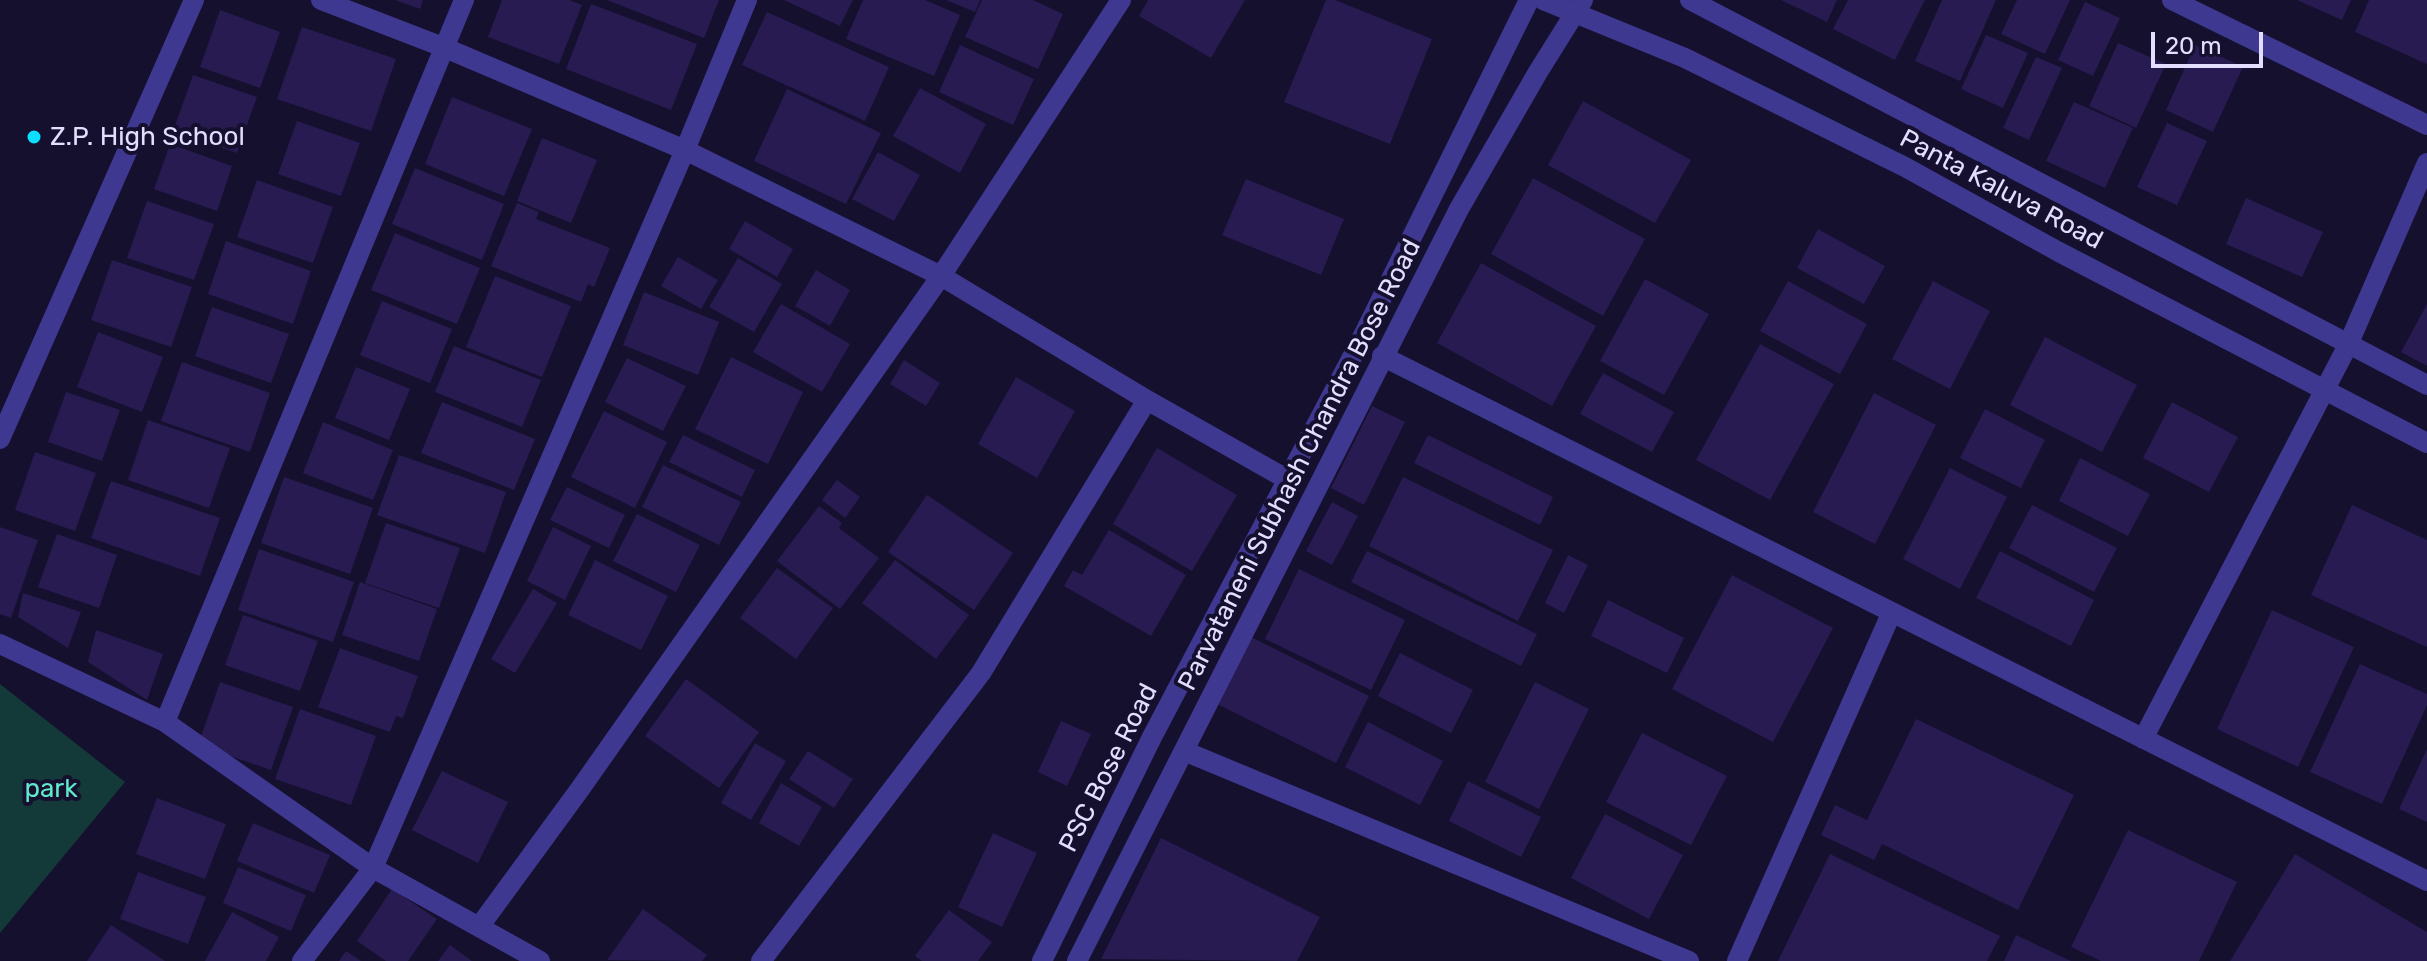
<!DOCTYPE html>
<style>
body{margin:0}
#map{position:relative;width:2427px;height:961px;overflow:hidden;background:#16102f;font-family:Rubik,sans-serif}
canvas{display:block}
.scale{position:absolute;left:2151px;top:32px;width:112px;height:36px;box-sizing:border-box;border:4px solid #e3deff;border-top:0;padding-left:10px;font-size:24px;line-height:28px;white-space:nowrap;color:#e3deff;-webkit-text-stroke:6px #16102f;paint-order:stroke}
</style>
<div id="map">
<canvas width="2427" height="961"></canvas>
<div class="scale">20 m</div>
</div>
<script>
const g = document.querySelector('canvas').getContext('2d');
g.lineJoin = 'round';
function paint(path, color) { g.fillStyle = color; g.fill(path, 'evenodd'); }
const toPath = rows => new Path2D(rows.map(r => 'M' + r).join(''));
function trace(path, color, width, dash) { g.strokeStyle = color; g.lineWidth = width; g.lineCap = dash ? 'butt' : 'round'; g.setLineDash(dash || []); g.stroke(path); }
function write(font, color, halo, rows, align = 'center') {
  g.font = font + ' Rubik,sans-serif'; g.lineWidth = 8; g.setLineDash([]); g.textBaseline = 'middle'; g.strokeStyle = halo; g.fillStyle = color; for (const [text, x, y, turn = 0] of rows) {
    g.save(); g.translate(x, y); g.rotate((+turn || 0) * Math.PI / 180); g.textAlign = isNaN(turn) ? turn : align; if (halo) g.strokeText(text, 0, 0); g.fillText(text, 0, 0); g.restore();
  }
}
const green = toPath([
 [0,684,125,782,0,933]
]);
const building = toPath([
 [395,0,423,0,420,9],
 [502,0,569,0,582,5,559,64,488,37],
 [607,0,719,0,704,38],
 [784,0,853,0,840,26],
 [863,0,925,0,960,15,934,76,846,39],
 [946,0,980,0,975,12],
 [982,0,1033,0,1063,14,1038,69,965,37],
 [1148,0,1245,0,1211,58,1139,16],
 [1326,0,1335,0,1432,39,1390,144,1284,102],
 [1781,0,1837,0,1827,22],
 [1848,0,1925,0,1895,60,1833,29],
 [1942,0,1996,0,1960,81,1915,61],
 [2017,0,2070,0,2045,54,2001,34],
 [2297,0,2351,0,2342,20],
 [2369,0,2427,0,2427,64,2355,32],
 [2085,2,2120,18,2093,76,2058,60],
 [591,4,697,44,671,110,566,69],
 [220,10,280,32,260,88,200,67],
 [767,12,889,67,865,121,742,65],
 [302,27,396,59,371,131,277,99],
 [1986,35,2028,53,2003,108,1961,89],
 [2118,43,2166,64,2136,128,2089,106],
 [960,45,1034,79,1013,125,939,92],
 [2195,45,2243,67,2213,132,2166,110],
 [2036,57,2062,68,2029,140,2003,128],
 [193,75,257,97,237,153,173,131],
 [920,88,986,124,960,173,893,136],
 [787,89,881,133,846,204,754,161],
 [452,97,532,129,504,196,425,164],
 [1583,101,1691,160,1655,223,1548,165],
 [2074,102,2133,128,2105,188,2046,161],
 [297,121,360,143,341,196,278,174],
 [2167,123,2207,141,2177,205,2137,187],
 [542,138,597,160,571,223,517,201],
 [170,144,232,166,217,211,154,189],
 [878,152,920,175,894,221,852,199],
 [415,168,504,204,482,260,392,224],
 [1533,178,1645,239,1603,316,1491,254],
 [1246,179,1344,219,1321,275,1222,235],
 [257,180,333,207,313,263,237,237],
 [2246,198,2323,232,2302,277,2226,244],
 [147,201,214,224,194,280,127,258],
 [517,203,539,212,536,219,610,248,594,287,588,284,581,302,491,266],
 [745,221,793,249,777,277,729,249],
 [1818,229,1885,266,1864,304,1797,268],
 [395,233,480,268,457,324,371,290],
 [226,241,311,271,293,324,208,294],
 [678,257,718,280,701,309,661,286],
 [738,258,782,284,754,332,709,307],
 [112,260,192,287,171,347,91,320],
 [1481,263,1596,326,1552,406,1437,343],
 [816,270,850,290,830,326,795,306],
 [495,276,571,306,542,377,466,347],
 [1645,279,1709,314,1664,395,1600,361],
 [1788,281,1867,324,1840,374,1760,331],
 [1933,281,1990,311,1950,389,1892,359],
 [644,292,719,322,698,375,623,345],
 [382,301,452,329,430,383,360,355],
 [781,304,850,344,822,392,753,352],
 [2427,304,2427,366,2401,352],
 [212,307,289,334,271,383,195,356],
 [98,332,163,357,142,412,77,387],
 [2045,337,2137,385,2102,452,2010,405],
 [1760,344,1834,384,1770,500,1696,460],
 [454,346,541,380,522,427,435,392],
 [731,357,803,392,768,464,695,429],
 [627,358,686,386,663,431,605,402],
 [904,360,940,383,926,406,890,384],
 [182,362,270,393,250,452,161,421],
 [356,367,410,389,389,440,335,418],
 [1603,373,1674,412,1652,452,1580,414],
 [1016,377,1075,411,1037,478,978,444],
 [66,392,120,410,102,461,48,442],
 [1874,393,1936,425,1875,544,1813,512],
 [442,402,535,439,514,490,421,453],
 [2172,402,2238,437,2209,492,2143,458],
 [1372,406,1405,422,1364,505,1331,488],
 [1985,409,2045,440,2021,488,1960,458],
 [604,411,667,442,635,508,571,477],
 [148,420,230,448,209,508,128,480],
 [323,422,393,450,373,500,303,473],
 [683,435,755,470,742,497,669,462],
 [1428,435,1553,497,1540,525,1414,463],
 [1157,448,1237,495,1192,571,1113,524],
 [35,452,96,473,75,531,15,510],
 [399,455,506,492,485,553,377,515],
 [2080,458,2150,494,2128,536,2059,501],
 [663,465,741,502,719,545,642,507],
 [1950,468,2007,497,1960,589,1903,559],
 [284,477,373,508,350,574,261,543],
 [1403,477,1553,550,1518,621,1369,546],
 [837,480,860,497,845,518,822,500],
 [111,481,220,518,200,576,91,538],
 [567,487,625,515,609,548,550,520],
 [927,495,1013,553,974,610,888,552],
 [1332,502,1358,516,1332,565,1306,551],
 [2032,505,2117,548,2094,592,2009,548],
 [2352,505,2427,540,2427,647,2311,595],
 [819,506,842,523,839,528,879,558,840,609,777,561],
 [637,514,700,545,676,592,613,561],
 [386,523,460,548,439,608,365,583],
 [0,527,38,540,11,618,0,614],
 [553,527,591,546,565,600,527,581],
 [1109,530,1186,575,1151,636,1064,586,1073,570,1082,575],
 [57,534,117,555,99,608,38,587],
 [259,549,354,582,333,642,238,610],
 [1367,551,1537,634,1521,666,1351,582],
 [2000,551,2094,600,2071,646,1976,598],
 [1568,555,1588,565,1564,613,1545,603],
 [595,560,668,596,641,650,568,615],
 [895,560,969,615,936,659,862,603],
 [777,568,833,608,796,659,740,618],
 [1299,569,1405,620,1371,690,1265,639],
 [1732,575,1833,628,1773,742,1672,689],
 [360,582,437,609,419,661,342,635],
 [533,589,557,603,515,673,491,659],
 [23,593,81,612,68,648,18,617],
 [1608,600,1684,638,1667,673,1591,636],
 [2272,610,2354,647,2298,767,2217,729],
 [243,615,318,641,300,691,225,665],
 [96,630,163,654,147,700,88,662],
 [1247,635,1369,696,1336,763,1213,702],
 [340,648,418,676,403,718,396,716,390,732,318,707],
 [1400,653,1473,690,1451,733,1378,696],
 [2360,664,2427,694,2427,705,2382,804,2310,772],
 [686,679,759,732,719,788,645,736],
 [220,682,293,707,271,770,198,745],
 [1535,682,1589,709,1539,809,1485,782],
 [300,709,376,736,351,805,275,779],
 [1916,719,2074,795,2018,910,1882,844,1874,860,1821,835,1835,805,1867,820],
 [1061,721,1091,734,1067,786,1038,772],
 [1368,722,1443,761,1420,805,1345,767],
 [1642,733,1727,776,1691,845,1606,802],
 [755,743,786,761,751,820,721,803],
 [2427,749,2427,822,2399,809],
 [808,751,853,779,834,808,789,779],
 [442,771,508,802,478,863,412,830],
 [1468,781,1541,817,1521,857,1449,821],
 [781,783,822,807,799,846,759,823],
 [157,798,226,824,205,879,136,854],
 [1605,814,1683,855,1649,919,1571,878],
 [253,823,330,855,314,893,237,861],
 [2128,830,2237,882,2199,961,2101,961,2071,947],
 [993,833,1037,853,1002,927,958,907],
 [1161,838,1320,917,1297,961,1101,959],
 [1830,854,2000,936,1987,961,1778,961],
 [2295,854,2427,932,2427,961,2230,961],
 [238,867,306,895,291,931,223,903],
 [138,872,206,897,188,944,120,919],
 [392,889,437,919,408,961,386,961,357,941],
 [643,909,707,955,702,961,607,960],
 [949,910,992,942,978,961,922,961,915,956],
 [232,912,279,937,266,961,205,961],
 [111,925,165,961,87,961],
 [2016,935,2071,961,2004,961],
 [450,945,472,961,438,961],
 [346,951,361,961,339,961]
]);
const minor = toPath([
 [321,0,443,47,685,150,941,276,1147,400,1290,481],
 [464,0,165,722,373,868,540,961],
 [1382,356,2427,881],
 [0,439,194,0],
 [0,644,165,722],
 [2143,739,2348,345,2427,163],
 [1184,751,1689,961],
 [479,927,580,789,941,276,1121,0],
 [302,961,373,868,685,150,747,0],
 [761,961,981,673,1147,400],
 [1737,961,1891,614]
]);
const tertiary = toPath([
 [1543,0,1685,58,1905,167,2059,252,2427,443],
 [1690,0,2427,385],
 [2172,0,2427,125],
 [1042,961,1152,737,1359,344,1529,0],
 [1077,961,1459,209,1538,72,1583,0]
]);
const markers = [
 [34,137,8,"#0adfff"]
];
const poiNames = [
 ["Z.P. High School",50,137]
];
const streetNames = [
 ["Panta Kaluva Road",2001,190,28],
 ["Parvataneni Subhash Chandra Bose Road",1300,465,-63],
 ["PSC Bose Road",1109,768,-63]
];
const parkNames = [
 ["park",51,789]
];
paint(green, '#133939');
paint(building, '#271b51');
trace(minor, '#3e3891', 20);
trace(tertiary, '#3e3891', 20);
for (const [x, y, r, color] of markers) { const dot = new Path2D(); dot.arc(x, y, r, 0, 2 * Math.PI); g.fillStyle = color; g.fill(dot); trace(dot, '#16102f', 3); }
write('26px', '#e3deff', '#16102f', poiNames, 'left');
write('26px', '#e3deff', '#16102f', streetNames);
write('26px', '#60e9cb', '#16102f', parkNames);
</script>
